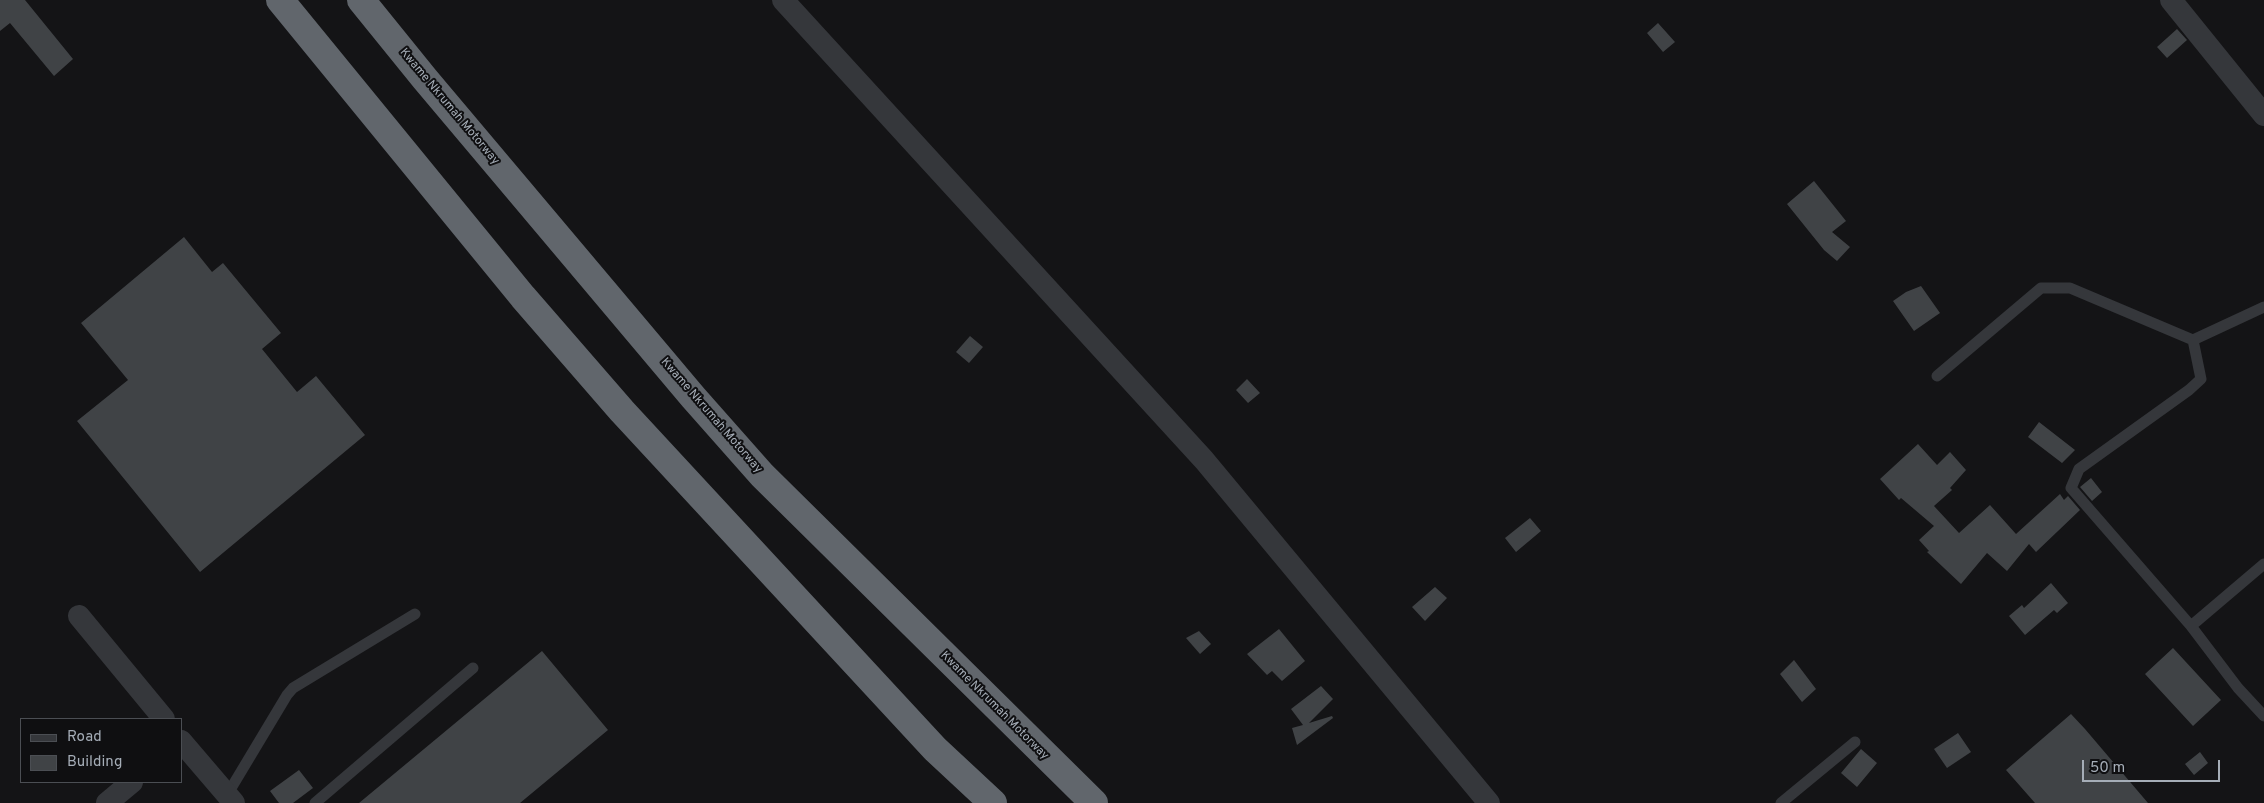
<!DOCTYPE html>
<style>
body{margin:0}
#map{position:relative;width:2264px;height:803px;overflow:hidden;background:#141416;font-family:Overpass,sans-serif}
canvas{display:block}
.legend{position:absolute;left:20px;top:718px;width:162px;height:65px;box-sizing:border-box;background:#0f0f11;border:1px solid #4b4e53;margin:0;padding:6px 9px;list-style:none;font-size:15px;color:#a5adb7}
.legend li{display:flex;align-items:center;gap:10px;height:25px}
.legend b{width:25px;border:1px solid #4b4e53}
.scale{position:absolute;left:2082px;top:760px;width:138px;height:22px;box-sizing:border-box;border:2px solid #a5adb7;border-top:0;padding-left:6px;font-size:15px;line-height:18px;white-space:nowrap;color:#a5adb7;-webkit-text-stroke:4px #0f0f11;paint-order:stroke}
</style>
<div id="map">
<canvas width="2264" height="803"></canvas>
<ul class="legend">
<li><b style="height:6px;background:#35373b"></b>Road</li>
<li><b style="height:14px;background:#404346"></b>Building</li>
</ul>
<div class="scale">50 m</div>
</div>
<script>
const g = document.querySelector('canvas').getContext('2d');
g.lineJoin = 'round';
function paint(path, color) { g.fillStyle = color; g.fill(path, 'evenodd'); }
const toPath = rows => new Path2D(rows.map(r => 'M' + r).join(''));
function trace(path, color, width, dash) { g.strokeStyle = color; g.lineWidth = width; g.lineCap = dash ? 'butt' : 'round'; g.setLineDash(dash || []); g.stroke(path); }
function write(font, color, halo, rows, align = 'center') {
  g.font = font + ' Overpass,sans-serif'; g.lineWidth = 4; g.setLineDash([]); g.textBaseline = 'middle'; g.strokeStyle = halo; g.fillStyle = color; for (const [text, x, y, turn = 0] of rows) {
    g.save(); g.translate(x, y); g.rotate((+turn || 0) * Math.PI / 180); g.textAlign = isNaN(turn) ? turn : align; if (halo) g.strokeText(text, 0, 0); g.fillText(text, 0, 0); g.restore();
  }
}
const building = toPath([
 [0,0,25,0,73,59,54,76,10,23,0,31],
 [1658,23,1675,42,1663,52,1647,33],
 [2177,29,2187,40,2167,58,2157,47],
 [1814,181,1846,221,1832,232,1850,247,1837,261,1824,250,1787,204],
 [184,237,212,272,223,263,281,333,262,349,297,392,316,376,365,435,200,572,77,421,128,380,81,323],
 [1921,286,1940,313,1914,331,1893,301,1906,292],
 [970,336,983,347,969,363,956,352],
 [1247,379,1260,393,1248,403,1236,390],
 [2039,422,2075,450,2062,463,2028,437],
 [1918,444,1937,465,1950,452,1966,470,1950,488,1952,490,1934,506,1959,533,1990,505,2016,534,2060,494,2064,500,2068,496,2080,510,2036,552,2029,544,2007,571,1987,553,1961,584,1927,552,1929,551,1919,540,1934,526,1901,498,1899,500,1880,479],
 [2091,478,2102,492,2092,501,2080,487],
 [1530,518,1541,531,1516,552,1505,538],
 [2051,583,2068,603,2057,613,2054,610,2025,635,2009,616,2022,605,2024,608],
 [1435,587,1447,598,1425,621,1412,607],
 [1279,629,1305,661,1282,681,1272,671,1267,675,1247,654],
 [1199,631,1211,644,1200,654,1186,638],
 [2173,648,2221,700,2193,726,2145,674],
 [542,651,608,730,520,803,359,803],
 [1794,660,1816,689,1802,702,1780,674],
 [1321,686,1333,699,1309,723,1332,716,1333,718,1297,745,1292,728,1303,725,1291,709],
 [2071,714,2085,729,2148,803,2035,803,2006,770],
 [1958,733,1971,752,1947,768,1934,749],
 [1861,749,1877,763,1857,787,1841,773],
 [2200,752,2208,763,2194,775,2185,764],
 [299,770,313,788,293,803,279,803,270,791]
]);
const service = toPath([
 [1937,376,2041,288,2070,288,2193,340,2264,307],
 [2264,564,2191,626,2238,688,2264,716],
 [2191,626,2071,488,2079,469,2189,390,2201,379,2193,340],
 [227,795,287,695,293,688,415,614],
 [315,803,473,668],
 [1781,803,1855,742]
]);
const minor = toPath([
 [783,0,1204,460,1489,803],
 [2171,0,2264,115],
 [79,616,164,719],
 [181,741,234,803],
 [107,803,132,782]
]);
const motorway = toPath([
 [280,0,523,297,622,411,935,749,993,803],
 [361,0,425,79,693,397,762,475,1094,803]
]);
const streetNames = [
 ["Kwame Nkrumah Motorway",449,107,50],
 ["Kwame Nkrumah Motorway",711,416,49],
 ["Kwame Nkrumah Motorway",994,706,45]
];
paint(building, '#404346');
trace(service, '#35373b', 11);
trace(minor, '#35373b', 22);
trace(motorway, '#61666c', 28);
write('12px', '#a5adb7', '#0f0f11', streetNames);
</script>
